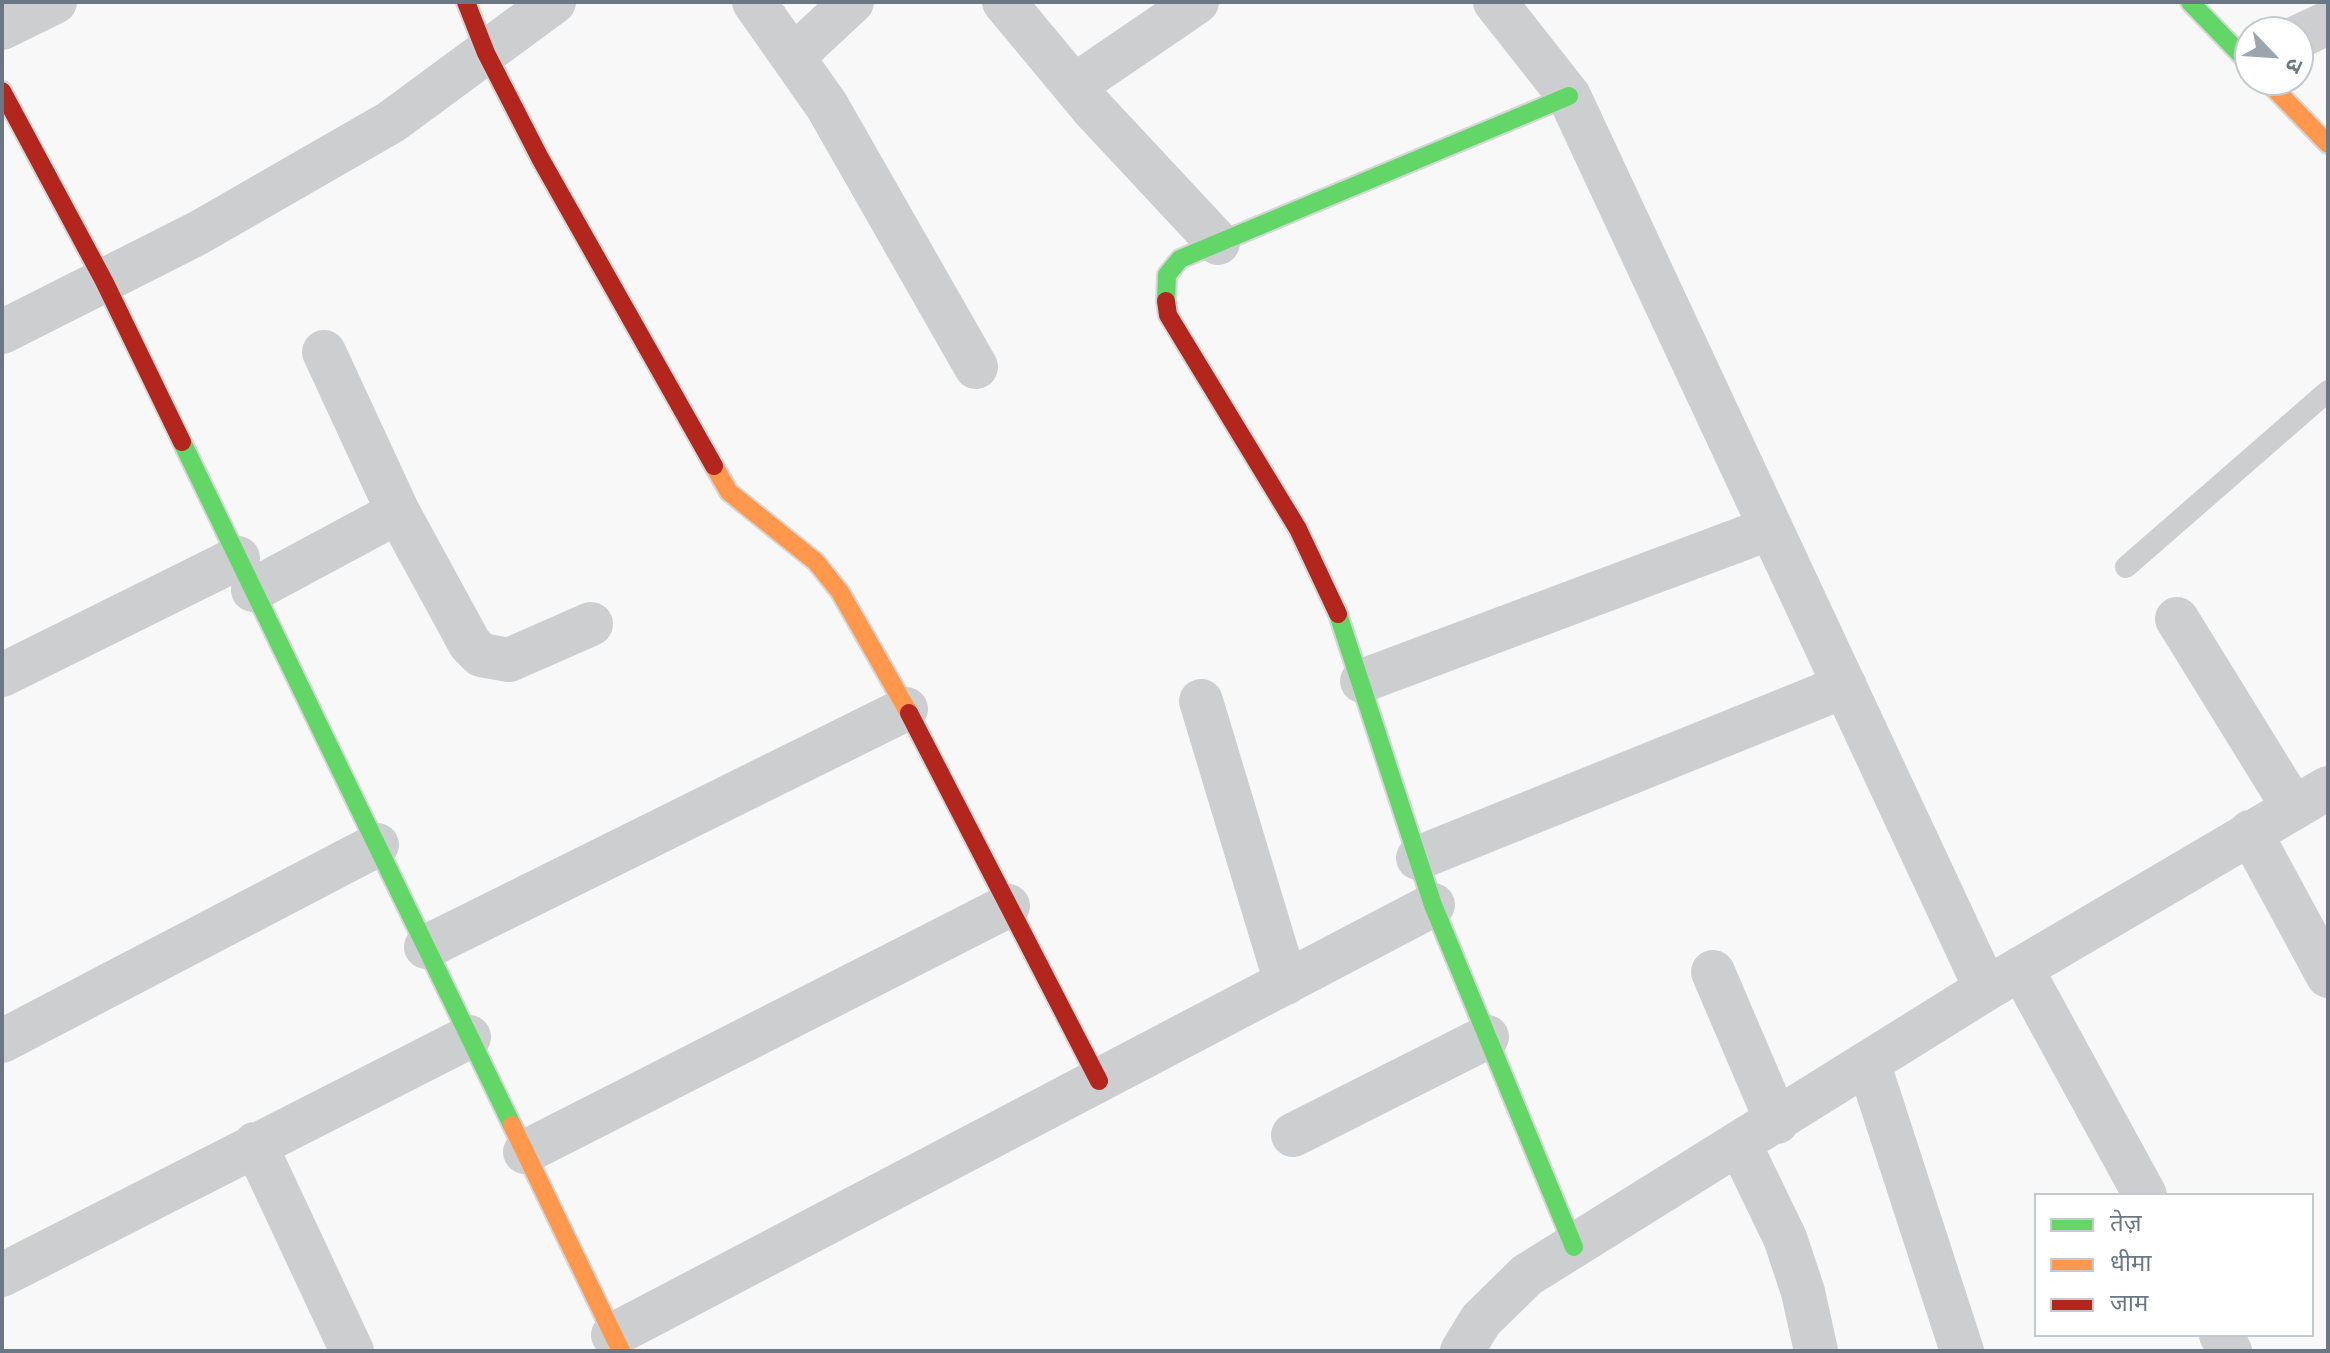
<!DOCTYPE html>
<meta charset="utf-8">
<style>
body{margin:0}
#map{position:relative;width:2330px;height:1353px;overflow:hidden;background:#f8f8f8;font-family:Rubik,"Noto Sans Devanagari",sans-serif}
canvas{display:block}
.frame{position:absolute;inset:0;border:4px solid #6a7885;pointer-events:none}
.legend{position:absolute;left:2034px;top:1193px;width:280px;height:144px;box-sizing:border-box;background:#fff;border:2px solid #c3c9ce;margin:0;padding:10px 14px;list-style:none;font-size:24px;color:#6a7885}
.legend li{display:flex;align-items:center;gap:16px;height:40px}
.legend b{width:40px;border:2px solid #c3c9ce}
.north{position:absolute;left:2234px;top:16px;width:80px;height:80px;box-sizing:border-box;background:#fff;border:2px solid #c3c9ce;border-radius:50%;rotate:115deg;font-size:22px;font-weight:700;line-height:32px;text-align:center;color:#6a7885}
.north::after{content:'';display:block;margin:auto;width:28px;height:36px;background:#9ca5ad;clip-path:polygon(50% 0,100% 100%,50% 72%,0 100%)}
</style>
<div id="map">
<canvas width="2330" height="1353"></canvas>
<div class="frame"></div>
<ul class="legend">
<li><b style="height:10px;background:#63d668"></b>तेज़</li>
<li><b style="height:10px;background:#ff974d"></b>धीमा</li>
<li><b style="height:10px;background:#b3261e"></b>जाम</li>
</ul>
<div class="north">उ</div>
</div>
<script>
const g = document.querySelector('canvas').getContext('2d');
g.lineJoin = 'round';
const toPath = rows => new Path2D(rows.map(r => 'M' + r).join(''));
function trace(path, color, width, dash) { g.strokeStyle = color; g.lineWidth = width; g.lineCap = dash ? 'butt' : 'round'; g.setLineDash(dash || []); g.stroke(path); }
const lane = toPath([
 [2126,567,2328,391]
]);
const street = toPath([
 [754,2,827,106,976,367],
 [1004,2,1093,109,1218,243],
 [1495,2,1569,96,1986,989],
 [2,28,55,2],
 [2298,37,2328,23],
 [794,56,852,2],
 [1074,86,1197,2],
 [2,332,198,233,391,122,554,2],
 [324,352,398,512],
 [253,590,398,512,470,644,481,655,509,660,591,624],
 [2177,619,2293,807],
 [2,675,238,558],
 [1362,681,1771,528],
 [1201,701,1286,983],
 [2250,832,2328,976],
 [1418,858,1845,686],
 [426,947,906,709],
 [2021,968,2145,1195],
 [1713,972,1777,1122],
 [2,1041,377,845],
 [1869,1065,1962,1351],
 [1293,1135,1487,1037],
 [255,1144,352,1351],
 [1740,1145,1785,1238,1803,1292,1816,1351],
 [525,1152,1008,906],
 [2,1275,469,1037],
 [613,1335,1433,905],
 [2221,1335,2230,1351],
 [1462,1351,1481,1320,1527,1275,1986,989,2328,788]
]);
const fast = toPath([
 [2190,2,2250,64],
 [1166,301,1167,275,1180,259,1569,96],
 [182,442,512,1125],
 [1338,614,1433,905,1574,1247]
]);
const slow = toPath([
 [2266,80,2328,144],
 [714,466,729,492,816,562,840,592,909,713],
 [512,1125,621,1351]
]);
const jam = toPath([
 [466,2,486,53,540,158,714,466],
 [2,91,104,281,182,442],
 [1166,301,1168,315,1298,529,1338,614],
 [909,713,1099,1081]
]);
trace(fast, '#d5d6d6', 22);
trace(slow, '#d5d6d6', 22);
trace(jam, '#d5d6d6', 22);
trace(lane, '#cdcecf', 22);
trace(street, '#cdcecf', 44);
trace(fast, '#63d668', 18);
trace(slow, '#ff974d', 18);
trace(jam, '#b3261e', 18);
</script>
